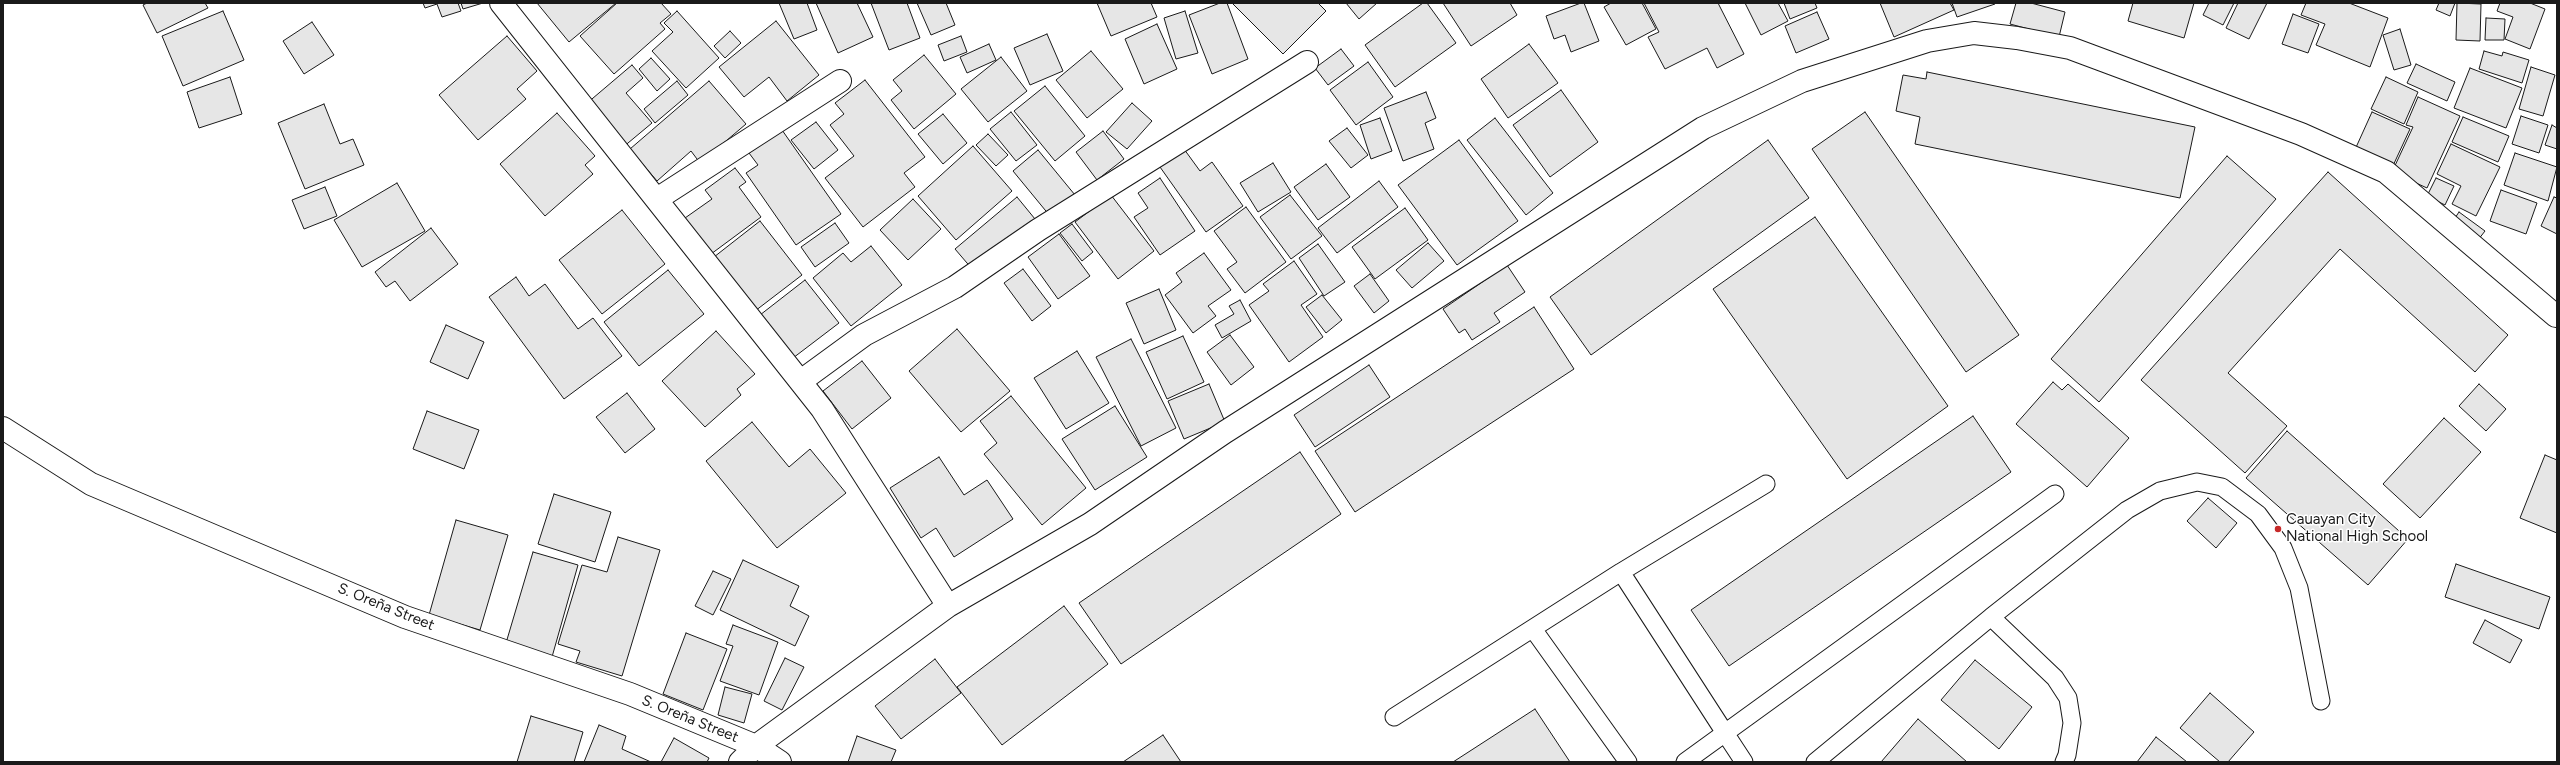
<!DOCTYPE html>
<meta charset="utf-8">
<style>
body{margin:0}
#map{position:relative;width:2560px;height:765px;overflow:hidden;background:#fff;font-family:Figtree,sans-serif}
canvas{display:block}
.frame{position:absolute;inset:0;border:4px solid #1a1a1a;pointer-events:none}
</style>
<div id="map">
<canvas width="2560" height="765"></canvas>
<div class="frame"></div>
</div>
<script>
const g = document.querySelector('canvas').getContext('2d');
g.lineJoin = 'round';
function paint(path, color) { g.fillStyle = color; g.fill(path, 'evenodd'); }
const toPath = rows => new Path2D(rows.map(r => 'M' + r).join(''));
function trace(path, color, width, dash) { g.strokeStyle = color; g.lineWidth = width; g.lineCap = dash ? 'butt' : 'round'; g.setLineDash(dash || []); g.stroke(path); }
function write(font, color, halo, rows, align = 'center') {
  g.font = font + ' Figtree,sans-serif'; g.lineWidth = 3; g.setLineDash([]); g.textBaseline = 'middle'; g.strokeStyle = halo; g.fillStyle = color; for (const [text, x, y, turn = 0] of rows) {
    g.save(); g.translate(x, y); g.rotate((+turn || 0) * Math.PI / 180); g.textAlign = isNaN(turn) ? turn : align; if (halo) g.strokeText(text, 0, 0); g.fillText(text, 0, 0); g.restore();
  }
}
const building = toPath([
 [147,3,205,3,208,8,157,33,143,5,147,3],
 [423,3,458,3,461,11,442,17,437,4,425,8,423,3],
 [461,3,483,3,463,9,461,3],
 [537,3,616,3,569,42,537,3],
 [617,3,661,3,671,14,660,23,665,29,614,74,580,36,617,3],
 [779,3,807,3,817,30,794,39,779,3],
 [816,3,857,3,873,37,838,53,816,3],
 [871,3,907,3,920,38,889,50,871,3],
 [917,3,946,3,955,25,931,35,917,3],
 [1097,3,1151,3,1157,17,1111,36,1097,3],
 [1220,3,1227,3,1248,59,1212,74,1189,15,1220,3],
 [1232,3,1318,3,1326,11,1283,54,1232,3],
 [1346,3,1377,3,1359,19,1346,3],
 [1423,3,1427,3,1456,43,1395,87,1365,45,1423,3],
 [1443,3,1510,3,1517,15,1471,46,1443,3],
 [1581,3,1584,3,1599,41,1571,52,1565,35,1554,39,1546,16,1581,3],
 [1611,3,1642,3,1656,29,1626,45,1604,7,1611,3],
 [1644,3,1718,3,1744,54,1717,68,1707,48,1665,69,1648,37,1659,32,1644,3],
 [1745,3,1778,3,1788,21,1761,35,1745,3],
 [1784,3,1815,3,1817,8,1790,19,1784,3],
 [1880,3,1950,3,1954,10,1894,37,1880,3],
 [1952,3,1995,3,1995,4,1957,17,1952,3],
 [2016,3,2031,3,2065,12,2059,37,2010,24,2016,3],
 [2133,3,2194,3,2184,38,2128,21,2133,3],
 [2209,3,2234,3,2223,25,2203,15,2209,3],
 [2238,3,2267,3,2249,39,2226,28,2238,3],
 [2306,3,2349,3,2388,18,2370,67,2316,45,2325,24,2301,15,2306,3],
 [2439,3,2455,3,2450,16,2436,10,2439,3],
 [2457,3,2481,4,2480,41,2456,40,2457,3],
 [2500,3,2530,3,2545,9,2530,49,2505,39,2513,17,2497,11,2500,3],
 [223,11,244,60,183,86,162,36,223,11],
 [677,11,719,58,686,88,652,51,673,32,664,23,677,11],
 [1185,11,1198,53,1176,59,1164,18,1185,11],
 [1817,12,1829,39,1796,53,1785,26,1817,12],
 [2293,14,2319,24,2308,53,2282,44,2293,14],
 [2486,18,2505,19,2504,40,2485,40,2486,18],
 [776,21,819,75,787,101,769,77,744,97,719,67,776,21],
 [312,22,334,55,304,74,283,41,312,22],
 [1157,24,1177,69,1144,84,1125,39,1157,24],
 [2400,29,2411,65,2394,70,2383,35,2400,29],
 [730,31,741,43,725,58,714,46,730,31],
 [1047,34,1063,71,1030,85,1014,48,1047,34],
 [507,36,537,71,517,89,526,99,478,140,439,95,507,36],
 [961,36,967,52,944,61,938,45,961,36],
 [989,44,996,60,967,73,960,57,989,44],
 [1529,44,1558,83,1508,118,1481,79,1529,44],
 [1341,49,1354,66,1328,85,1315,68,1341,49],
 [1091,51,1123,89,1087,118,1056,80,1091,51],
 [2484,51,2502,56,2503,52,2529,60,2522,83,2479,69,2484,51],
 [924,55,956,94,914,129,891,100,902,91,893,80,924,55],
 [1001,57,1027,91,988,122,961,89,1001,57],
 [651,58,670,79,657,91,639,69,651,58],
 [1368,62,1393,97,1356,125,1330,90,1368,62],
 [2416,64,2455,82,2447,101,2407,83,2416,64],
 [632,65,643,78,626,93,652,123,622,148,586,104,632,65],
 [2531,67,2555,75,2543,116,2519,109,2531,67],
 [2470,68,2522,88,2506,128,2454,108,2470,68],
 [1927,72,2195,127,2180,198,1915,144,1920,117,1896,111,1903,75,1926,79,1927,72],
 [230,77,242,114,199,128,187,92,230,77],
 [2386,77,2418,92,2404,124,2371,109,2386,77],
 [865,80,925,157,904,173,915,187,863,227,825,178,854,156,830,125,844,114,835,103,865,80],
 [677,81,688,95,655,123,644,109,677,81],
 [709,81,746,124,700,163,691,151,657,181,630,149,709,81],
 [1045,86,1085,136,1055,161,1014,111,1045,86],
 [1561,90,1598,142,1550,177,1513,125,1561,90],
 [1426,92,1436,118,1425,123,1434,149,1403,161,1384,108,1426,92],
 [2418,97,2460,116,2427,188,2392,172,2413,127,2406,125,2418,97],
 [1132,103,1152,121,1127,149,1106,132,1132,103],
 [324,104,340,144,353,139,364,165,305,189,278,123,324,104],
 [1011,112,1037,145,1016,161,990,129,1011,112],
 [1865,112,2019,335,1966,372,1812,149,1865,112],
 [2372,112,2410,129,2391,170,2353,154,2372,112],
 [557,113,595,156,585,165,593,174,545,216,500,164,557,113],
 [943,114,967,143,943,164,918,134,943,114],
 [2521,116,2548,125,2539,153,2512,144,2521,116],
 [2463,117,2509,136,2498,162,2452,142,2463,117],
 [1380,118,1392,151,1371,159,1360,125,1380,118],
 [1495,118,1553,193,1526,215,1467,140,1495,118],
 [816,122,838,150,814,169,791,140,816,122],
 [2552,125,2557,128,2557,149,2545,145,2552,125],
 [1347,128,1368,155,1351,168,1329,141,1347,128],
 [782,130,841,214,796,245,746,173,758,165,749,153,782,130],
 [1103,131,1124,159,1097,180,1076,152,1103,131],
 [988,134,1008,155,996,166,976,145,988,134],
 [1459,140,1518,221,1457,265,1398,185,1459,140],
 [1768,140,1809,198,1591,355,1550,297,1768,140],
 [2451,144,2500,167,2476,216,2452,204,2461,186,2437,174,2451,144],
 [973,146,1012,191,956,240,918,196,973,146],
 [1184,149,1200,171,1212,162,1243,206,1206,232,1160,167,1184,149],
 [1038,150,1075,195,1050,216,1013,171,1038,150],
 [2515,153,2557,167,2548,201,2504,185,2515,153],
 [2227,156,2276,199,2099,402,2051,359,2227,156],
 [1273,163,1291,192,1258,212,1240,183,1273,163],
 [1326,164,1350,197,1318,220,1294,187,1326,164],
 [735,168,746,182,739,187,761,217,711,254,685,218,712,199,705,190,735,168],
 [2328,172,2508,335,2475,372,2340,249,2228,373,2287,426,2245,473,2141,380,2328,172],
 [1160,178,1195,231,1160,255,1134,217,1148,208,1138,193,1160,178],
 [2436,178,2454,186,2445,205,2427,196,2436,178],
 [1379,181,1398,207,1337,253,1318,228,1379,181],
 [397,183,425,231,362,267,334,220,397,183],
 [325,187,337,216,304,229,292,200,325,187],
 [2501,190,2537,203,2526,234,2490,221,2501,190],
 [1111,195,1154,251,1118,279,1075,222,1111,195],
 [1290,195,1322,236,1291,259,1260,217,1290,195],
 [1017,197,1035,219,973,270,955,249,1017,197],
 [2554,197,2557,198,2557,234,2541,226,2554,197],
 [913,199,941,229,908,260,880,230,913,199],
 [1246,207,1286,262,1245,293,1227,269,1237,262,1214,231,1246,207],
 [1405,208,1428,240,1375,279,1352,247,1405,208],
 [622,210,665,264,602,314,559,260,622,210],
 [2459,212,2485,231,2478,240,2453,221,2459,212],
 [1815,217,1948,406,1847,479,1713,289,1815,217],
 [760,221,802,275,755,311,714,257,760,221],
 [835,223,849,243,815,267,801,247,835,223],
 [1072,224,1093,252,1082,261,1060,233,1072,224],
 [431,228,458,264,410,301,395,281,386,287,375,272,431,228],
 [1059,234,1090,276,1058,299,1028,257,1059,234],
 [1428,243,1444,261,1412,288,1396,270,1428,243],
 [1318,244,1345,282,1324,296,1299,258,1318,244],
 [871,246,902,285,851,326,813,278,843,253,851,262,871,246],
 [1204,253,1231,290,1208,306,1216,316,1193,333,1165,295,1182,282,1176,273,1204,253],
 [1294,261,1317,294,1301,305,1323,337,1289,362,1249,305,1269,291,1263,284,1294,261],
 [1507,265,1525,292,1494,313,1500,322,1472,340,1465,329,1459,333,1443,309,1507,265],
 [1023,269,1051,306,1032,321,1004,283,1023,269],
 [668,270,704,314,639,366,604,322,668,270],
 [1370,274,1389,301,1374,313,1354,286,1370,274],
 [516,277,529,296,545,284,578,329,593,318,622,356,564,399,489,297,516,277],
 [805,280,839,323,793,358,760,315,805,280],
 [1159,289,1176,330,1144,344,1126,303,1159,289],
 [1322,295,1342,320,1326,333,1306,307,1322,295],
 [1240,300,1251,321,1222,338,1215,325,1234,314,1229,306,1240,300],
 [1534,307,1574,369,1355,512,1315,451,1534,307],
 [446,325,484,342,468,379,430,362,446,325],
 [957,329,1010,391,961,432,909,371,957,329],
 [716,331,755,374,737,389,741,395,705,427,662,381,716,331],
 [1230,335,1254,367,1231,385,1207,352,1230,335],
 [1183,336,1204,382,1167,399,1146,352,1183,336],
 [1131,339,1176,428,1141,446,1096,357,1131,339],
 [1077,351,1109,403,1066,429,1034,378,1077,351],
 [862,361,891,398,852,429,823,391,862,361],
 [1369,365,1390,397,1315,447,1294,415,1369,365],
 [2053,382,2062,390,2068,384,2129,438,2087,487,2016,424,2053,382],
 [1209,384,1225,422,1184,439,1168,401,1209,384],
 [2479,384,2506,409,2486,431,2459,406,2479,384],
 [627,393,655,429,625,453,596,417,627,393],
 [1011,396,1086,488,1042,525,984,454,997,443,980,421,1011,396],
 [1115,406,1147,457,1095,490,1062,439,1115,406],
 [427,411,479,430,464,469,413,449,427,411],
 [1973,416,2011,472,1729,666,1691,610,1973,416],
 [2444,418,2481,452,2420,518,2383,484,2444,418],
 [752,422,789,467,810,449,846,493,777,548,706,461,752,422],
 [2287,431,2408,539,2368,585,2246,478,2287,431],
 [1300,452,1341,514,1121,664,1079,603,1300,452],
 [2545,455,2557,460,2557,533,2520,518,2545,455],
 [939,457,964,495,987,480,1013,519,954,557,936,528,921,538,890,488,939,457],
 [554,494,611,512,595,562,538,544,554,494],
 [2208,498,2237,523,2216,548,2187,521,2208,498],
 [456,520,508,535,480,630,429,615,456,520],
 [618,537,660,550,622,676,576,662,580,651,558,644,582,565,607,572,618,537],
 [533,552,578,565,552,657,506,643,533,552],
 [743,560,799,586,790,606,809,616,795,646,720,610,743,560],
 [2456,564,2550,597,2539,629,2445,597,2456,564],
 [713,571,731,579,713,615,695,606,713,571],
 [1064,606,1108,664,1002,745,957,687,1064,606],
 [2485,620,2522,640,2510,663,2473,643,2485,620],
 [733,625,778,642,759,695,720,681,733,646,726,644,733,625],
 [686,633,727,649,703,710,663,694,686,633],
 [785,658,804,667,782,710,764,701,785,658],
 [935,659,961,693,901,739,875,706,935,659],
 [1975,660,2032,707,1999,749,1941,700,1975,660],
 [725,687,752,694,744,723,718,715,725,687],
 [2210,693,2254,732,2228,762,2220,762,2180,728,2210,693],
 [1535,709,1570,762,1453,762,1535,709],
 [531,716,583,732,574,762,517,762,531,716],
 [1918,719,1967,762,1881,762,1918,719],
 [599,725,626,736,622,749,651,762,584,762,599,725],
 [1163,735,1181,762,1123,762,1163,735],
 [857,736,896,750,891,762,848,762,857,736],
 [2156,737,2187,762,2137,762,2156,737],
 [674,738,709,758,707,762,661,762,674,738]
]);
const service = toPath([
 [1621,572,1766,484],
 [1991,617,2055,678,2068,698,2072,723,2067,755,2064,762],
 [1533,629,1628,762],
 [1394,717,1621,572,1725,733,2055,494],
 [1685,762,1725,733,1744,762],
 [1815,762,1991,617,2127,510,2160,491,2197,482,2222,487,2258,514,2283,548,2299,588,2321,701]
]);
const minor = toPath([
 [501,3,822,409,948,606],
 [657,199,840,81],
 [801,381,864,335,955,287,1038,230,1307,62],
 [3,428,91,484,405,617,630,694,756,746,780,762],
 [740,762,756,746,948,606,1090,524,1225,432,1703,128,1802,81,1927,41,1974,33,2017,38,2070,48,2301,134,2386,172,2556,316]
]);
const markers = [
 [2278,529,4,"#c62828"]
];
const poiNames = [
 ["Cauayan City",2286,520],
 ["National High School",2286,537]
];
const streetNames = [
 ["S. Oreña Street",386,607,22],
 ["S. Oreña Street",690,719,22]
];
paint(building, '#e6e6e6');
trace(building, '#1a1a1a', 1);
trace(service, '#1a1a1a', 19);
trace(minor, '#1a1a1a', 24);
trace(service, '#fff', 17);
trace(minor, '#fff', 22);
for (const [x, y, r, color] of markers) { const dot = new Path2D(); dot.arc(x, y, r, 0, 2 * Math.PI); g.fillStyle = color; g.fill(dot); trace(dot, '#fff', 1.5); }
write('15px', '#1a1a1a', '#fff', poiNames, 'left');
write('15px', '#1a1a1a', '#fff', streetNames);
</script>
